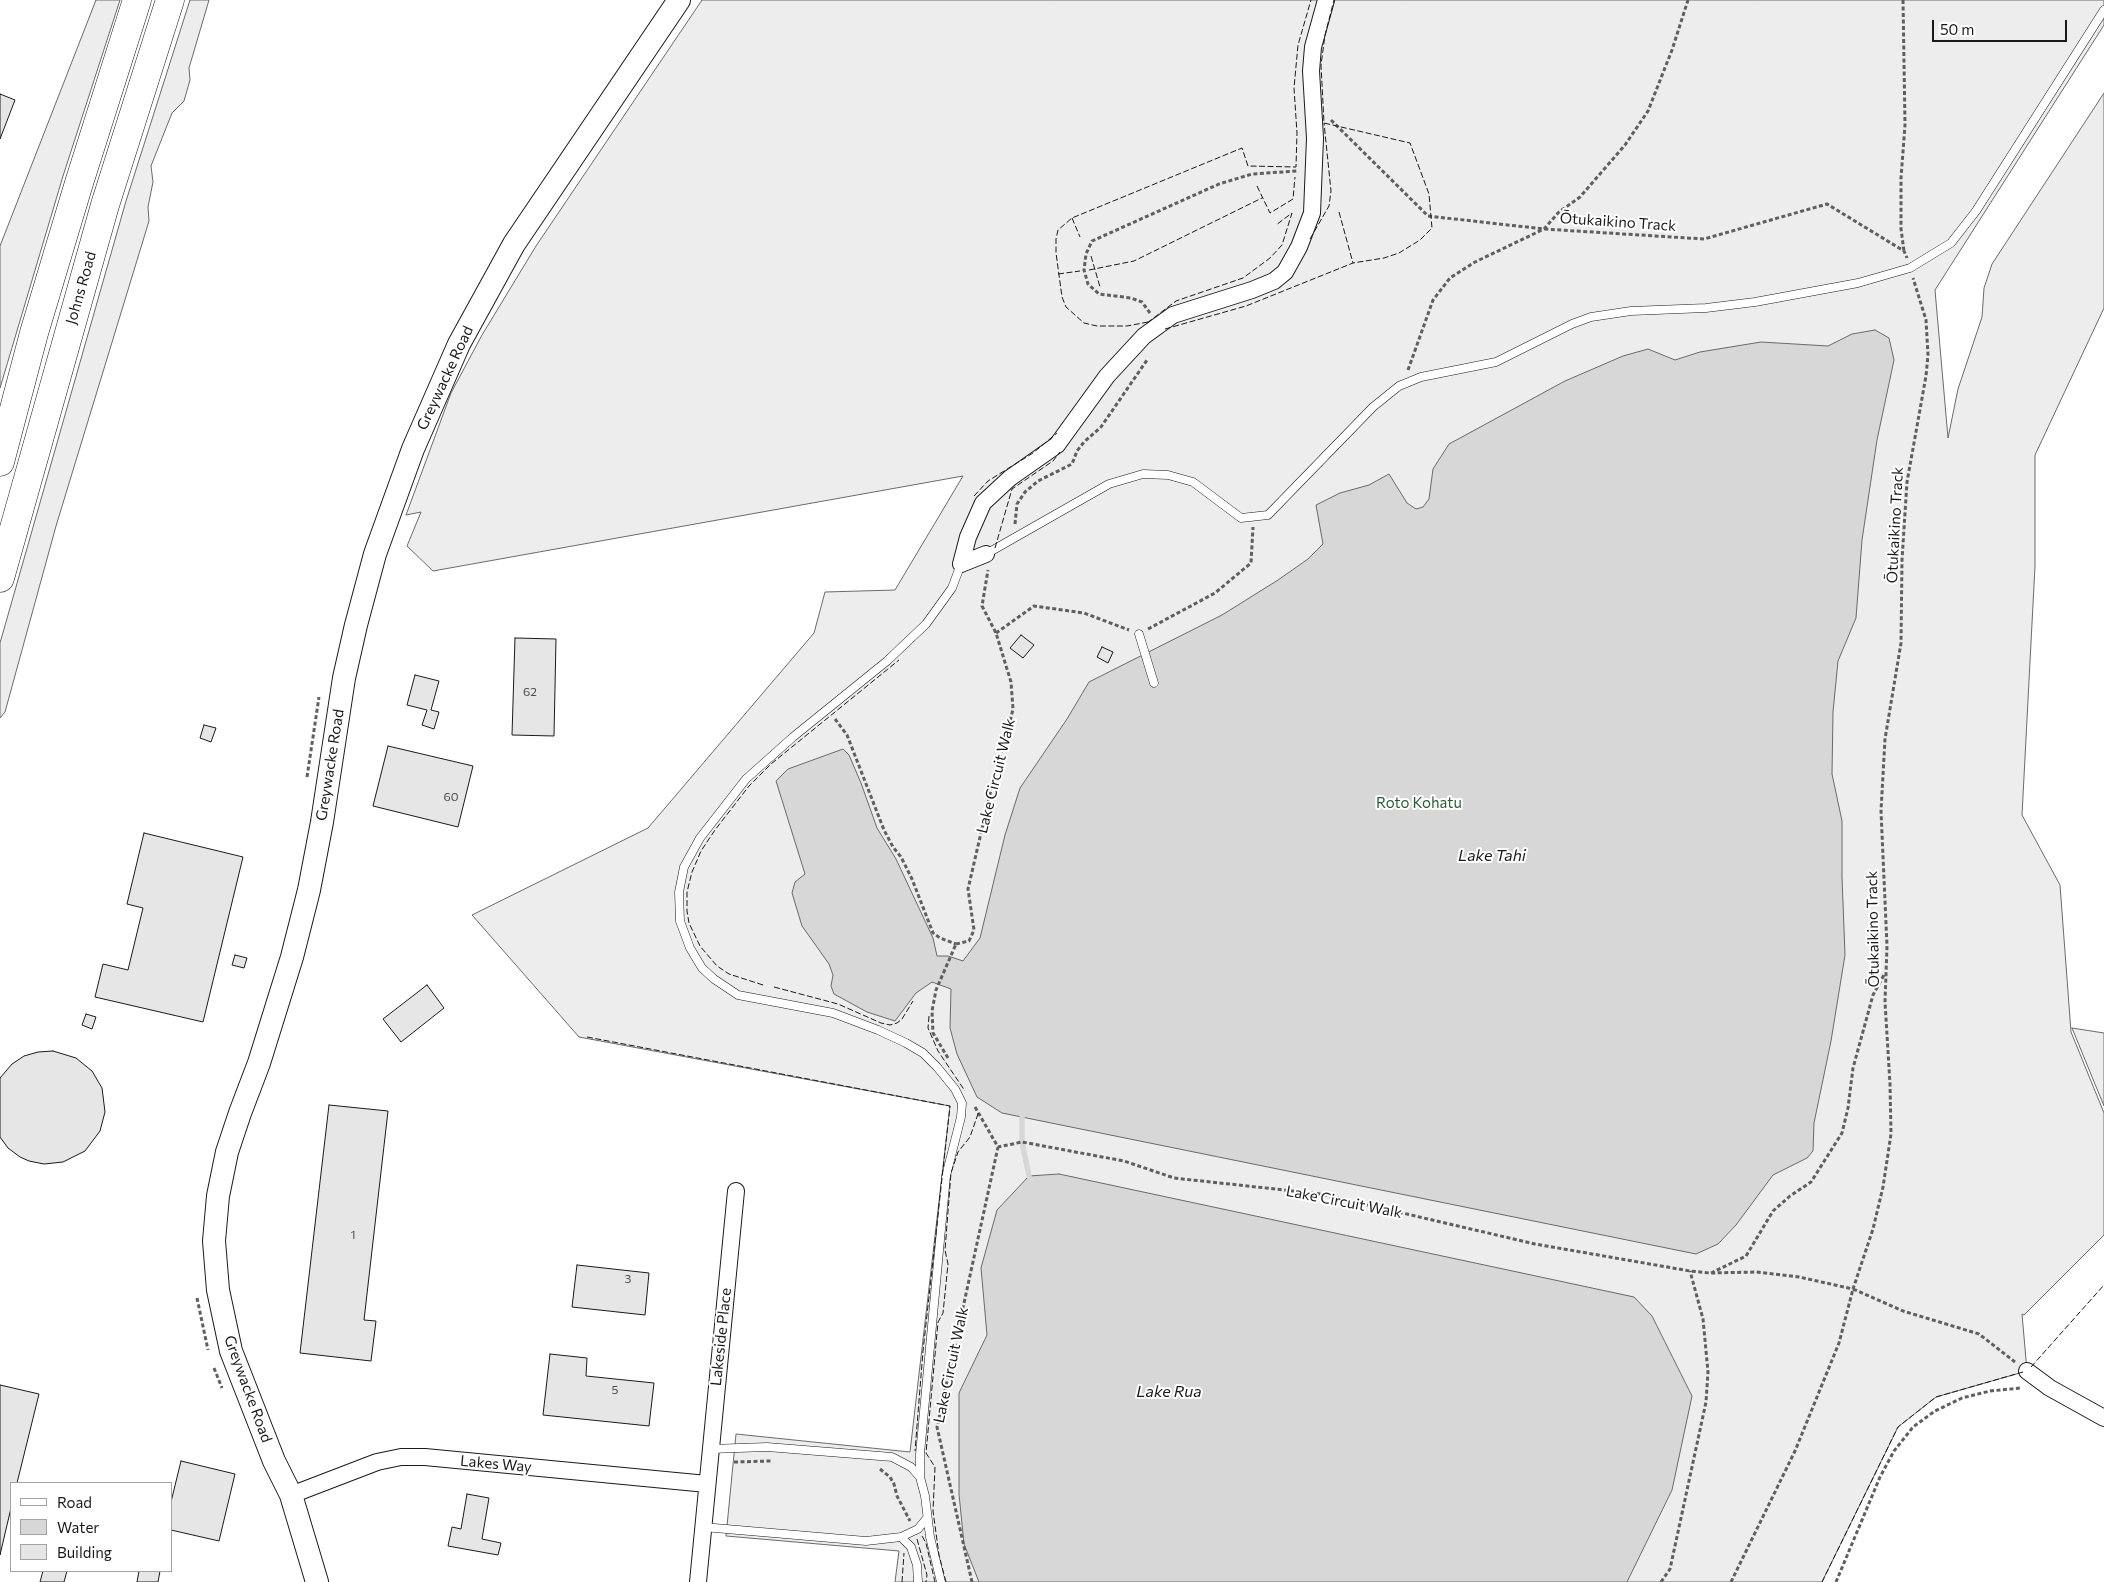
<!DOCTYPE html>
<meta charset="utf-8">
<style>
body{margin:0}
#map{position:relative;width:2104px;height:1582px;overflow:hidden;background:#fff;font-family:Commissioner,sans-serif}
canvas{display:block}
.legend{position:absolute;left:10px;top:1482px;width:162px;height:90px;box-sizing:border-box;background:#fff;border:1px solid #a3a3a3;margin:0;padding:6px 9px;list-style:none;font-size:15px;color:#1a1a1a}
.legend li{display:flex;align-items:center;gap:10px;height:25px}
.legend b{width:25px;border:1px solid #a3a3a3}
.scale{position:absolute;left:1932px;top:20px;width:135px;height:22px;box-sizing:border-box;border:2px solid #1a1a1a;border-top:0;padding-left:6px;font-size:15px;line-height:18px;white-space:nowrap;color:#1a1a1a;-webkit-text-stroke:4px #fff;paint-order:stroke}
</style>
<div id="map">
<canvas width="2104" height="1582"></canvas>
<ul class="legend">
<li><b style="height:6px;background:#fff"></b>Road</li>
<li><b style="height:14px;background:#d7d7d7"></b>Water</li>
<li><b style="height:14px;background:#e6e6e6"></b>Building</li>
</ul>
<div class="scale">50 m</div>
</div>
<script>
const g = document.querySelector('canvas').getContext('2d');
g.lineJoin = 'round';
function paint(path, color) { g.fillStyle = color; g.fill(path, 'evenodd'); }
const toPath = rows => new Path2D(rows.map(r => 'M' + r).join(''));
function trace(path, color, width, dash) { g.strokeStyle = color; g.lineWidth = width; g.lineCap = dash ? 'butt' : 'round'; g.setLineDash(dash || []); g.stroke(path); }
function write(font, color, halo, rows, align = 'center') {
  g.font = font + ' Commissioner,sans-serif'; g.lineWidth = 4; g.setLineDash([]); g.textBaseline = 'middle'; g.strokeStyle = halo; g.fillStyle = color; for (const [text, x, y, turn = 0] of rows) {
    g.save(); g.translate(x, y); g.rotate((+turn || 0) * Math.PI / 180); g.textAlign = isNaN(turn) ? turn : align; if (halo) g.strokeText(text, 0, 0); g.fillText(text, 0, 0); g.restore();
  }
}
const built = toPath([
 [96,0,120,0,63,176,0,388,0,246,96,0],
 [190,0,209,0,189,68,190,80,184,101,172,113,151,166,153,182,148,207,149,221,56,526,5,712,0,718,0,643,126,201,190,0],
 [702,0,2104,0,2104,25,1935,290,1948,438,1958,389,1982,317,1984,288,1992,264,2104,93,2104,308,2035,455,2035,566,2022,815,2060,885,2071,1032,2104,1113,2104,1235,2024,1315,2022,1314,2027,1371,1936,1397,1898,1427,1822,1582,895,1582,899,1551,726,1536,736,1434,910,1452,950,1106,579,1037,472,915,648,828,814,633,825,592,895,590,963,476,433,571,407,546,421,512,406,515,451,393,482,335,536,246,702,0],
 [2072,1028,2104,1033,2104,1106,2072,1028]
]);
const water = toPath([
 [1875,330,1889,338,1894,360,1877,440,1862,540,1856,618,1838,661,1833,712,1832,774,1842,821,1842,877,1845,955,1831,1041,1814,1123,1813,1151,1807,1158,1773,1175,1736,1225,1718,1244,1696,1254,1002,1113,977,1097,957,1054,950,1028,951,989,932,982,916,993,895,1021,867,1012,834,994,831,986,833,975,829,964,802,926,792,893,795,882,805,874,776,781,788,769,843,749,849,755,861,783,877,828,896,859,933,938,937,956,948,956,963,961,980,938,1005,835,1020,788,1067,719,1089,682,1222,615,1278,580,1308,559,1323,544,1316,505,1340,493,1369,485,1389,474,1407,503,1416,509,1423,507,1429,499,1433,469,1449,444,1565,381,1623,356,1648,349,1675,360,1700,352,1761,342,1828,346,1852,334,1875,330],
 [1059,1174,1634,1297,1652,1316,1692,1396,1672,1490,1627,1582,979,1582,964,1544,959,1494,959,1393,987,1335,981,1268,997,1210,1029,1176,1059,1174]
]);
const stream = toPath([
 [1022,1118,1022,1142,1029,1176]
]);
const building = toPath([
 [0,94,15,100,0,139,0,94],
 [1021,635,1034,645,1023,658,1010,648,1021,635],
 [515,638,556,639,554,736,512,735,515,638],
 [1102,647,1113,652,1108,663,1097,657,1102,647],
 [415,675,439,681,431,710,439,712,434,729,422,725,427,710,407,705,415,675],
 [204,725,216,728,211,742,200,738,204,725],
 [388,746,473,766,458,827,373,806,388,746],
 [144,833,243,857,203,1022,95,997,103,964,128,970,143,908,127,904,144,833],
 [235,955,247,958,244,968,232,965,235,955],
 [427,985,444,1008,401,1042,383,1019,427,985],
 [86,1014,96,1017,92,1029,82,1025,86,1014],
 [53,1051,76,1058,92,1071,102,1088,105,1112,100,1131,85,1151,63,1162,44,1164,29,1161,20,1157,8,1148,0,1137,0,1078,12,1064,24,1056,38,1052,53,1051],
 [329,1105,388,1111,364,1320,376,1321,371,1361,300,1353,329,1105],
 [577,1265,649,1273,645,1315,572,1307,577,1265],
 [550,1354,587,1358,586,1376,654,1383,649,1426,543,1415,550,1354],
 [0,1385,39,1394,17,1483,11,1483,11,1508,0,1555,0,1385],
 [181,1461,235,1474,219,1541,171,1530,171,1502,181,1461],
 [467,1494,489,1498,482,1539,501,1543,498,1555,448,1546,452,1527,461,1529,467,1494],
 [43,1571,67,1571,64,1582,40,1582,43,1571],
 [139,1571,160,1571,158,1582,137,1582,139,1571]
]);
const path = toPath([
 [1903,0,1905,125,1901,178,1901,229,1904,251],
 [1331,120,1428,216,1544,229,1704,239,1827,204,1904,251,1907,258],
 [1150,313,1142,302,1131,298,1099,294,1088,284,1084,270,1086,254,1092,241,1219,184,1252,174,1297,171],
 [1408,370,1433,300,1450,278,1475,262,1544,229,1559,212,1580,197,1625,145,1648,111,1672,50,1688,0],
 [1015,524,1017,504,1025,492,1038,481,1072,464,1077,451,1084,442,1101,427,1147,360],
 [1148,629,1215,593,1251,563,1253,527],
 [996,633,1034,606,1084,613,1129,630],
 [835,719,847,735,884,830,893,847,901,857,912,879,933,933,940,938,956,944],
 [307,777,319,697],
 [956,944,969,941,974,930,968,889,997,764,1005,743,1013,709,1011,682,996,633,982,606,988,570],
 [948,1058,933,1033,932,1011,936,990,956,944],
 [975,1107,998,1147,1022,1142,1124,1161,1174,1178,1321,1194,1535,1244,1690,1271,1710,1273,1756,1272,1799,1277,1853,1289,1873,1229,1883,1187,1891,1134,1890,1084,1885,1002,1887,946,1881,811,1885,739,1901,643,1902,560,1907,482,1926,376,1928,355,1926,320,1913,278],
 [1711,1273,1746,1256,1773,1211,1790,1196,1811,1182,1842,1133,1848,1108,1853,1068,1873,995,1885,973],
 [197,1298,208,1350],
 [214,1368,222,1388],
 [734,1462,771,1461],
 [880,1469,890,1477,894,1484,897,1496,910,1521],
 [972,1582,937,1427,998,1147],
 [1661,1582,1670,1569,1706,1402,1708,1372,1703,1319,1690,1271],
 [1731,1582,1795,1451,1839,1343,1853,1289,1903,1311,1979,1334,2015,1362],
 [1836,1582,1880,1477,1894,1451,1913,1427,1935,1411,1962,1398,1990,1391,2021,1388]
]);
const lane = toPath([
 [986,554,1109,484,1143,474,1168,475,1193,482,1241,518,1268,515,1373,407,1399,386,1421,377,1496,362,1572,324,1591,317,1631,311,1706,308,1755,302,1858,283,1910,268,1951,243,1976,211,2104,10],
 [1139,634,1154,683],
 [710,1449,767,1447,892,1457,911,1467,920,1477],
 [703,1527,866,1541,901,1537,918,1529,927,1518],
 [901,1537,911,1547,917,1565,918,1582],
 [941,1582,930,1537,925,1496,920,1477,920,1454,946,1176,961,1117,962,1103,955,1089,937,1067,923,1053,906,1043,878,1030,833,1013,738,995,714,979,702,968,690,948,680,921,679,892,684,867,700,838,746,779,793,737,887,661,926,624,952,588,961,564]
]);
const street = toPath([
 [961,564,968,537,983,503,1010,478,1057,445,1107,376,1144,336,1173,315,1252,290,1274,281,1285,272,1299,247,1312,213,1315,138,1311,71,1313,47,1326,0],
 [961,564,986,554],
 [2027,1371,2050,1388,2104,1418],
 [291,1495,377,1462,401,1457,425,1457,707,1484],
 [698,1582,736,1191]
]);
const secondary = toPath([
 [317,1582,291,1495,274,1461,231,1351,218,1290,214,1241,218,1196,227,1152,240,1113,259,1063,292,957,309,890,322,822,344,678,356,625,375,554,413,449,459,344,514,244,679,0]
]);
const highway = toPath([
 [0,462,34,333,79,183,137,0],
 [0,578,105,205,170,0]
]);
const fence = toPath([
 [1257,186,1270,213,1293,199,1295,177],
 [1339,212,1353,263],
 [1072,218,1080,237],
 [1310,239,1329,206,1331,191,1324,123],
 [1091,256,1100,287],
 [1089,270,1134,261,1262,198],
 [1058,274,1080,271],
 [1148,322,1127,326,1097,326,1084,323,1066,307,1062,297,1056,253,1056,239,1058,230,1072,218,1242,148,1248,166,1296,167,1297,133,1294,88,1298,45,1311,0],
 [1147,323,1176,301,1243,278,1270,258,1282,245,1292,213,1276,225],
 [1165,329,1246,306,1353,263,1384,258,1399,253,1420,240,1432,228,1429,194,1410,143,1324,123,1321,65,1325,35,1334,0],
 [974,496,988,481,1033,453,1057,433],
 [995,548,1012,489,1053,461,1060,452],
 [763,985,729,974,717,966,700,946,689,923,687,911,687,892,692,872,701,851,715,830,749,786,771,764,899,660],
 [774,987,838,1004,881,1023,890,1025,897,1023,902,1019,913,1001],
 [929,1016,928,1028,938,1051,965,1091],
 [587,1037,950,1106,923,1351,915,1451],
 [2031,1367,2104,1285],
 [922,1536,926,1543,935,1582],
 [917,1539,927,1575,926,1582],
 [902,1582,904,1553],
 [946,1582,939,1555,933,1511,935,1467,926,1453,938,1322,943,1313,948,1264,945,1250,951,1173,958,1152,970,1137,979,1111],
 [1822,1582,1898,1427,1936,1397,2023,1372]
]);
const numberNames = [
 ["62",530,692],
 ["60",451,797],
 ["1",353,1235],
 ["3",628,1279],
 ["5",615,1390]
];
const streetNames = [
 ["Ōtukaikino Track",1618,222,4],
 ["Johns Road",81,288,-74],
 ["Greywacke Road",445,378,-65],
 ["Ōtukaikino Track",1895,525,-87],
 ["Greywacke Road",330,765,-81],
 ["Lake Circuit Walk",996,776,-76],
 ["Ōtukaikino Track",1873,929,-91],
 ["Lake Circuit Walk",1344,1202,11],
 ["Lakeside Place",721,1337,-84],
 ["Lake Circuit Walk",951,1365,-78],
 ["Greywacke Road",248,1389,70],
 ["Lakes Way",496,1464,5]
];
const parkNames = [
 ["Roto Kohatu",1419,803]
];
const waterNames = [
 ["Lake Tahi",1492,856],
 ["Lake Rua",1169,1392]
];
paint(built, '#ededed');
trace(built, '#6a6a6a', 1);
paint(water, '#d7d7d7');
trace(water, '#6a6a6a', 1);
trace(stream, '#d7d7d7', 5.5);
paint(building, '#e6e6e6');
trace(building, '#1a1a1a', 1);
trace(lane, '#1a1a1a', 9);
trace(street, '#1a1a1a', 18);
trace(secondary, '#1a1a1a', 24);
trace(highway, '#1a1a1a', 29);
trace(path, '#5f5f5f', 3, [4, 2.5]);
trace(lane, '#fff', 8);
trace(street, '#fff', 16);
trace(secondary, '#fff', 22);
trace(highway, '#fff', 28);
trace(fence, '#1a1a1a', 1, [6, 2.5]);
write('12px', '#4d4d4d', null, numberNames);
write('15px', '#1a1a1a', '#fff', streetNames);
write('15px', '#2b5a34', '#fff', parkNames);
write('italic 16px', '#1a1a1a', '#fff', waterNames);
</script>
